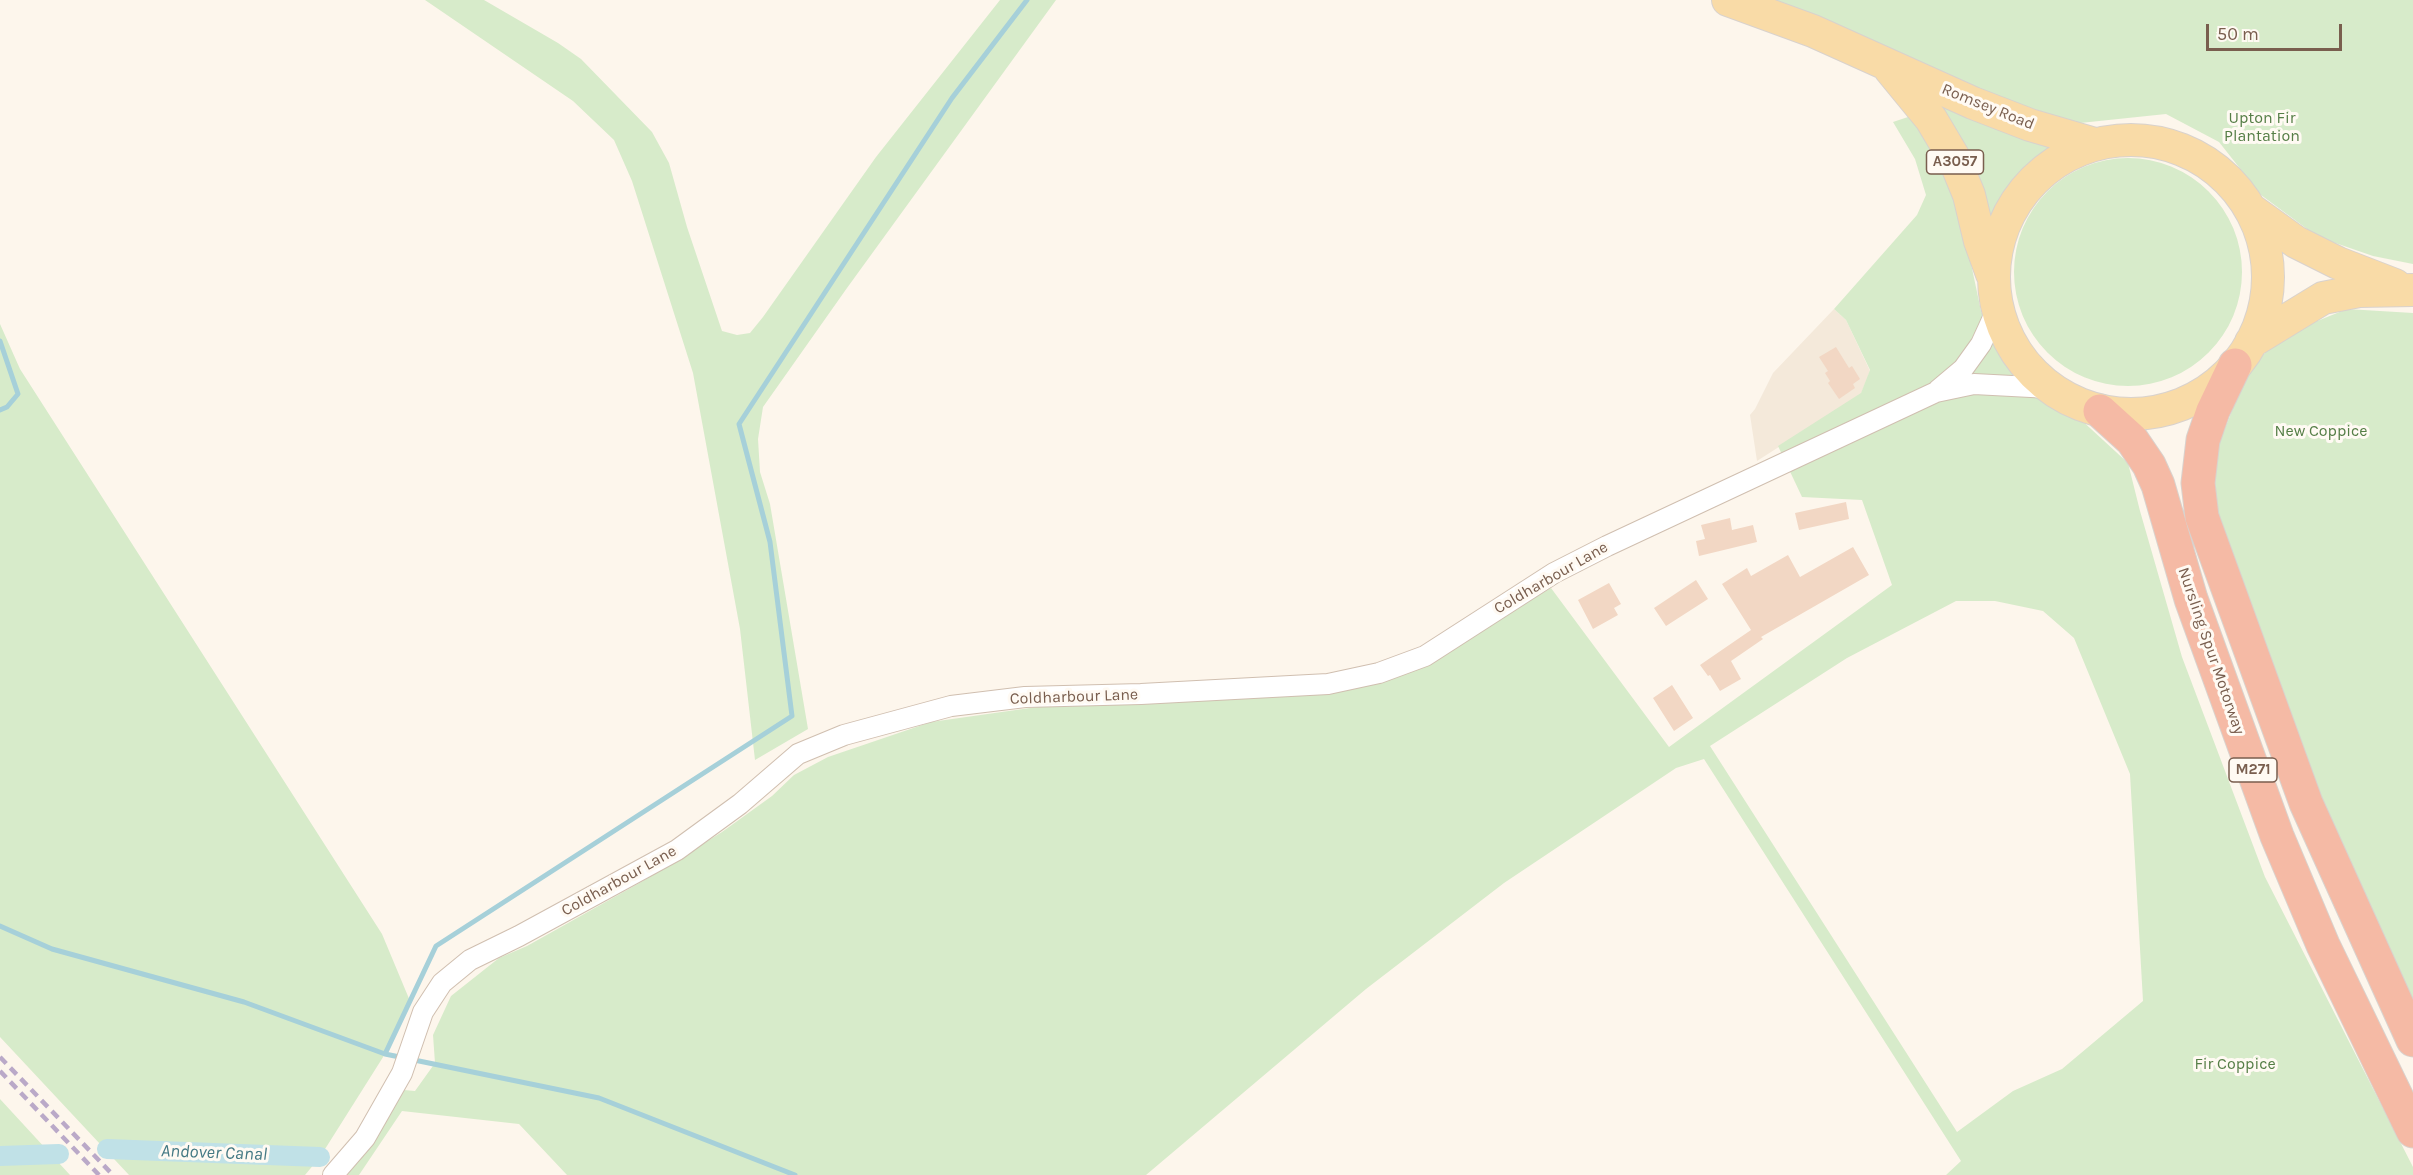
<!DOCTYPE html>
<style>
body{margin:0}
#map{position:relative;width:2413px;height:1175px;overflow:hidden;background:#fdf6ec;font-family:Karla,sans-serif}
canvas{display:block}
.scale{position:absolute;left:2206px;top:24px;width:136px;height:27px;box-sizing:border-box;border:3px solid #795e4e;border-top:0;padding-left:8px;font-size:18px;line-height:21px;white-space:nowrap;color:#795e4e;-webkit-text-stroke:4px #fffaf3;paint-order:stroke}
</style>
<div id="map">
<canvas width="2413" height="1175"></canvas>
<div class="scale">50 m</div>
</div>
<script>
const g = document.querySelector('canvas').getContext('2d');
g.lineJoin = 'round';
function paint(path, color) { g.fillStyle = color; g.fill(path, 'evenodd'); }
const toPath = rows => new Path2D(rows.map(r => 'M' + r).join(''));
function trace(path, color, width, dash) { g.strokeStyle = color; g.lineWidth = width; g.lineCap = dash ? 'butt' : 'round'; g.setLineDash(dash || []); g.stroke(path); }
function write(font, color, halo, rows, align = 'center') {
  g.font = font + ' Karla,sans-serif'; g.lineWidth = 6; g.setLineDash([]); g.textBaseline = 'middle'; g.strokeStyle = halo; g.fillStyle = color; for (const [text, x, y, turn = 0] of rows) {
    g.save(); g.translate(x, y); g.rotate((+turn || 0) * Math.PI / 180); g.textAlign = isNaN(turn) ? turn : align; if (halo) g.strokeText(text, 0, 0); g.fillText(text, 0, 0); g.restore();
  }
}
const residential = toPath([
 [1834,309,1846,320,1870,371,1861,394,1757,461,1750,415,1755,409,1773,373]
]);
const green = toPath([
 [425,0,484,0,558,43,581,59,652,132,669,163,687,227,722,331,737,335,750,333,763,317,876,157,1000,0,1056,0,847,288,763,407,758,439,760,472,770,504,808,729,755,760,740,629,693,373,632,181,614,140,573,101],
 [1755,0,2413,0,2413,264,2373,256,2318,237,2261,195,2219,142,2166,114,2080,123,2024,106],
 [1932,100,2063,150,2045,161,2019,182,2003,204,1991,229],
 [1914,115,1944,159,1970,259,1981,311,2004,363,2037,396,2078,417,2128,463,2140,511,2182,657,2265,877,2413,1167,2413,1175,1946,1175,1961,1161,1704,759,1676,768,1504,883,1366,989,1146,1175,567,1175,519,1124,402,1111,359,1175,347,1175,366,1152,404,1090,415,1091,435,1063,433,1035,451,996,499,958,527,946,643,881,722,832,772,796,794,775,828,757,931,722,1037,707,1081,706,1326,692,1387,681,1551,588,1669,747,1892,585,1862,500,1802,497,1778,446,1861,393,1870,370,1846,320,1834,309,1917,215,1926,195,1915,159,1893,122],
 [1956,601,1995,601,2043,611,2074,638,2130,774,2143,1001,2062,1069,2013,1091,1957,1132,1710,746,1847,658],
 '2014 272a114 114 0 1 1 228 0a114 114 0 1 1-228 0Z',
 [2347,309,2413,313,2413,1012,2348,867,2232,566,2210,486,2217,449,2248,370,2270,348,2290,332],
 [0,324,20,369,382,934,410,1001,385,1054,320,1157,305,1175,129,1175,0,1037],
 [0,1099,70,1175,0,1175]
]);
const stream = toPath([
 [0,341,18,394,7,407,0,410],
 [0,926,52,949,244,1002,385,1054],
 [100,1149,107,1149],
 [795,1175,599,1098,385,1054,436,946,792,716,770,542,739,424,952,98,1027,0]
]);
const canal = toPath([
 [107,1149,320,1157],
 [0,1156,59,1154]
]);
const building = toPath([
 [1836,347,1849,368,1852,366,1860,379,1853,384,1855,388,1839,399,1828,383,1830,381,1825,373,1828,371,1819,357],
 [1846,502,1849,519,1799,530,1795,513],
 [1730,518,1732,530,1753,525,1757,542,1699,556,1696,541,1705,539,1701,525],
 [1853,547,1869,575,1761,637,1763,639,1731,661,1741,679,1720,691,1710,675,1708,676,1700,665,1751,630,1722,584,1747,568,1751,576,1788,555,1800,577],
 [1696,580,1708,599,1666,626,1654,608],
 [1609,583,1621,604,1614,608,1618,615,1593,629,1578,600],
 [1672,685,1693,718,1674,731,1653,698]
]);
const minor = toPath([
 [1938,390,1963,369,1981,344,1997,309],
 [333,1175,365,1138,402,1073,423,1012,442,983,470,960,519,936,677,850,740,804,798,754,844,735,951,706,1025,697,1141,694,1328,684,1379,673,1425,656,1554,573,1607,546,1936,392,1974,384,2050,388]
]);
const primary = toPath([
 [1728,0,1813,31,1973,103,2030,125,2095,144],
 [1890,69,1931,119,1953,156,1969,195,1980,241,1992,274],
 '1994 277a137 137 0 1 1 274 0a137 137 0 1 1-274 0Z',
 [2250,209,2296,242,2338,263,2395,285],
 [2251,342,2323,298,2359,291,2413,290]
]);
const motorway = toPath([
 [2235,365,2213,411,2203,440,2198,483,2202,517,2306,803,2413,1040],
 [2100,411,2132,440,2149,465,2158,485,2191,599,2277,836,2323,945,2413,1131]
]);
const rail = toPath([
 [0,1057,113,1175],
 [0,1071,99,1175]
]);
const shields = [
 [1955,162,57],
 [2253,770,48]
];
const shieldNames = [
 ["A3057",1955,162],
 ["M271",2253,770]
];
const streetNames = [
 ["Romsey Road",1988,107,22],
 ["Coldharbour Lane",1551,578,-30],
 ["Nursling Spur Motorway",2211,651,71],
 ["Coldharbour Lane",1074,697,-2],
 ["Coldharbour Lane",619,881,-29]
];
const parkNames = [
 ["Upton Fir",2262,118],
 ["Plantation",2262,136],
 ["New Coppice",2321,431],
 ["Fir Coppice",2235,1064]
];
const waterNames = [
 ["Andover Canal",214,1153,2]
];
paint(residential, '#f4e9da');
paint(green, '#d7ebca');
trace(stream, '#a6d0d9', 5);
trace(canal, '#c0e1e7', 20);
paint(building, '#f2d7c4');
trace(minor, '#d0bfb0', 22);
trace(primary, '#d9d2cd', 34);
trace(motorway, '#d9d2cd', 35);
trace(minor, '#fff', 20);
trace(primary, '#f9dba7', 32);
trace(motorway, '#f5baa5', 33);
trace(rail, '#baa9c8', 4.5, [9, 6]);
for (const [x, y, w] of shields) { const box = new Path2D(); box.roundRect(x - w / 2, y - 12, w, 24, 4.5); g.fillStyle = '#fffaf3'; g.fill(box); trace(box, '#795e4e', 1.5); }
write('bold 15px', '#795e4e', null, shieldNames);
write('16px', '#795e4e', '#fffaf3', streetNames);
write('16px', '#557e46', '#fffaf3', parkNames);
write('italic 18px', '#447984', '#fffaf3', waterNames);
</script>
